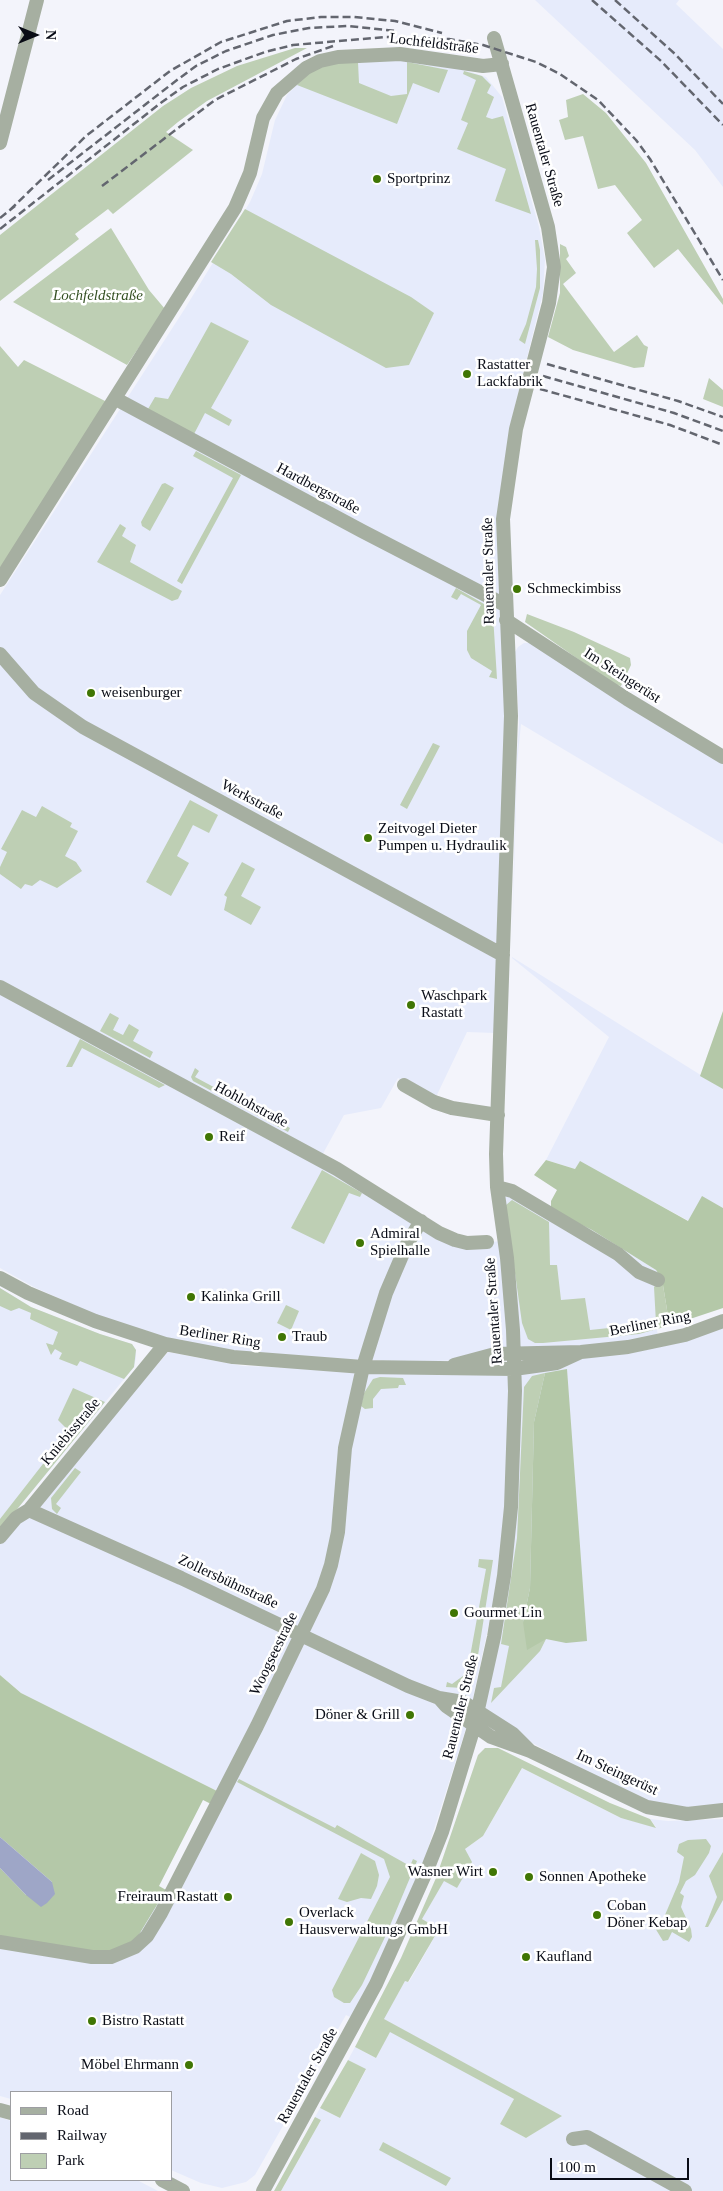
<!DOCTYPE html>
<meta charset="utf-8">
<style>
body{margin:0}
#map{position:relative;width:723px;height:2191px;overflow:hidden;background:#f3f4fb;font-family:"Times New Roman",serif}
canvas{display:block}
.legend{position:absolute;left:10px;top:2091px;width:162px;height:90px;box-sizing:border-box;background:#fff;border:1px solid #9d9ea2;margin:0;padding:6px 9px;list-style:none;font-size:15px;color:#090c16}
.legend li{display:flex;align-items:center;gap:10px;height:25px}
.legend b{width:25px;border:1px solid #9d9ea2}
.north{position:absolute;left:10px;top:10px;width:50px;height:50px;-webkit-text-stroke:4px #fff;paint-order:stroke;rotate:90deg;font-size:14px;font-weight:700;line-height:20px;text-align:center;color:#090c16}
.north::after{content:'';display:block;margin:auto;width:18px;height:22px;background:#090c16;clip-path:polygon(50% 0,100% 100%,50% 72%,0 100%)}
.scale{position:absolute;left:550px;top:2158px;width:139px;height:22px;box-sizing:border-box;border:2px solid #090c16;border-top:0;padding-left:6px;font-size:15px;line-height:18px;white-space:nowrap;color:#090c16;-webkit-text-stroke:4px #fff;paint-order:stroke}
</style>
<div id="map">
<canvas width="723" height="2191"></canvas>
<ul class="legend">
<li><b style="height:6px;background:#a6afa1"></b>Road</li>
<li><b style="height:6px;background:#63666f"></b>Railway</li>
<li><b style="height:14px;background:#becfb4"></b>Park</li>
</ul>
<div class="north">N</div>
<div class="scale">100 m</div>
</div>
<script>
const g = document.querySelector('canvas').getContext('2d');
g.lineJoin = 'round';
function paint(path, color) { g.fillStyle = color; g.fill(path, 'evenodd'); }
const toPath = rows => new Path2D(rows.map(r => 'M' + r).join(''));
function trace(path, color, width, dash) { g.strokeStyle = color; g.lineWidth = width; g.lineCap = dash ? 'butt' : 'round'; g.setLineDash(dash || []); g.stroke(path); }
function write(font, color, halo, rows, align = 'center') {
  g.font = font + ' "Times New Roman",serif'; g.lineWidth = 5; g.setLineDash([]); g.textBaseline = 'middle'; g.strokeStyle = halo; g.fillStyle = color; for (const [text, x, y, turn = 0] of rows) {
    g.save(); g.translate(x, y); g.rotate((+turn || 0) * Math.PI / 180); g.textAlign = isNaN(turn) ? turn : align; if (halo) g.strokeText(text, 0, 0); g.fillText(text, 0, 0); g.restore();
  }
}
const built = toPath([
 [535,0,679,0,676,4,723,49,723,187,695,150],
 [407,58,465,70,486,77,502,97,539,227,545,260,543,293,510,426,497,526,506,716,495,1033,467,1032,435,1099,398,1078,381,1108,344,1115,319,1161,394,1206,479,1244,500,1241,510,1358,413,1362,233,1354,179,1344,98,1316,34,1287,0,1268,0,595,184,310,250,202,262,174,275,120,287,95,307,74,321,66],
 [524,643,532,643,723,763,723,844,521,724,517,764,512,957,723,1089,723,1208,702,1197,689,1221,580,1162,575,1169,546,1160,609,1037,512,958,516,770,519,724,515,652,518,647],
 [497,1184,592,1230,656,1270,662,1279,656,1323,658,1337,516,1357],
 [0,1288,31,1307,100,1334,132,1344,136,1350,136,1358,134,1367,0,1530],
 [723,1324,723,1804,680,1808,655,1803,629,1793,478,1715,500,1609,517,1365],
 [168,1352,243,1366,358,1370,330,1560,297,1635,469,1719,423,1864,386,1949,352,2018,346,2015,255,2175,246,2182,222,2188,201,2183,171,2170,171,2092,11,2092,11,2099,0,2096,0,1940,166,1890,217,1791,21,1693,0,1675,0,1542,17,1520,30,1516],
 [510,1363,506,1498,501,1552,493,1605,470,1712,306,1634,324,1594,348,1453,366,1372],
 [522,1768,621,1818,656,1827,650,1819,668,1821,723,1819,723,2191,281,2191,321,2120,315,2117,320,2108,340,2118,366,2070,348,2060,355,2047,376,2058,390,2031,514,2099,500,2124,526,2138,561,2116,383,2019,405,1981,409,1982,439,1929,422,1919,444,1880,457,1888,465,1849,483,1836],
 [0,2117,11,2121,11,2180,137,2180,158,2191,0,2191]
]);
const green = toPath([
 [295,48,307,48,207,101,178,122,166,132,193,150,113,214,108,209,75,234,79,239,0,301,0,235,163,106,191,88,237,66],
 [358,62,359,83,391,96,407,94,407,62,448,70,439,93,413,83,397,124,297,85,307,74,321,66,336,63],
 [464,71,482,76,491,85,487,93,494,97,486,117,492,119,503,116,531,214,495,201,506,169,457,149,468,123,461,120,476,80,463,74],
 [583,94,606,113,646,163,723,299,723,305,678,249,654,268,627,233,642,220,615,185,598,189,583,136,565,140,559,120,568,117,566,100],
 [245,209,411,297,434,313,409,365,386,368,271,305,231,274,211,262],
 [111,228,149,290,165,309,127,365,13,302],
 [535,240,538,240,540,250,540,288,525,344,519,340,526,324,536,287,537,269],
 [560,244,566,247,569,256,566,259,576,273,563,284,614,352,637,335,644,345,648,347,644,367,634,368,573,350,548,337,560,293],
 [211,322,249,341,211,408,232,420,229,426,205,413,194,434,148,409,155,397,168,399],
 [0,346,18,367,24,360,109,403,0,568],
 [709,378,723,390,723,407,703,399],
 [196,451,241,475,182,584,177,581,233,478,193,456],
 [165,483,174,488,150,531,142,526,141,522,162,484],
 [120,524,126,528,122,536,136,545,130,562,182,591,178,599,172,601,97,562],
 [456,588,484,604,493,615,497,679,489,677,492,671,471,658,467,650,467,631,481,605,461,594,457,600,451,597],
 [527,614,574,632,630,658,631,665,621,686,615,685,525,622],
 [433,743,440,746,407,809,400,805],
 [190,800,218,815,209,833,193,825,177,856,189,863,171,896,146,882],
 [42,806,72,823,70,827,78,831,65,856,76,862,82,871,57,888,40,880,32,886,25,884,21,889,0,874,0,867,7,852,1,849,22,810,36,817],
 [242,862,255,869,241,896,261,907,251,925,224,910,227,897,224,895],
 [110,1013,119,1018,113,1030,123,1035,129,1024,139,1030,133,1041,153,1052,150,1058,100,1031],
 [80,1039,165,1085,159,1088,82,1048,72,1067,66,1067],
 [195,1068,199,1071,195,1077,290,1128,288,1132,193,1081,191,1077],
 [322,1170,362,1193,360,1197,349,1193,324,1244,291,1228],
 [512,1200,549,1222,550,1265,557,1265,561,1300,585,1298,590,1330,656,1323,654,1287,662,1279,668,1316,675,1324,639,1334,543,1343,535,1343,528,1339,522,1323,506,1209,506,1205],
 [0,1288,31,1307,100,1334,132,1344,136,1350,134,1367,124,1379,80,1361,77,1366,59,1359,62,1353,55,1349,51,1355,46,1343,53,1345,58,1332,30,1319,31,1313,19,1308,11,1311,0,1306],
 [286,1305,299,1311,291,1330,277,1323],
 [545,1373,534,1422,530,1588,523,1622,546,1639,540,1651,491,1703,494,1688,501,1687,509,1646,501,1644,517,1538,524,1387,532,1376],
 [380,1377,403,1378,406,1385,399,1385,398,1388,381,1389,373,1399,373,1408,365,1409,361,1406,364,1393,373,1379],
 [73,1388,105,1402,0,1530,0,1519,64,1437,65,1427,58,1420],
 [75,1468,81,1472,56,1504,61,1508,57,1514,52,1509,51,1498],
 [479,1559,493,1560,476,1668,473,1676,462,1688,446,1687,447,1682,452,1684,467,1673,486,1569,478,1567],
 [485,1748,498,1748,610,1803,650,1819,656,1828,621,1818,522,1768,483,1836,465,1849,472,1862,457,1888,444,1881,422,1919,439,1929,408,1982,405,1981,384,2019,562,2116,526,2138,500,2124,514,2099,390,2032,376,2058,355,2047,401,1958,436,1878,478,1755],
 [239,1779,335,1828,337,1825,410,1866,413,1859,417,1861,386,1935,362,1985,350,2003,344,2003,334,1997,332,1990,390,1877,384,1859,237,1782],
 [706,1839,711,1846,709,1853,695,1875,686,1881,680,1893,684,1896,681,1907,691,1929,692,1937,689,1942,672,1932,668,1940,663,1941,652,1923,655,1915,662,1922,679,1882,684,1857,677,1852,679,1844,688,1840],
 [723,1852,723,1900,708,1927,705,1927,717,1897,709,1876],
 [361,1853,375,1861,379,1875,377,1886,371,1899,361,1898,347,1902,338,1899],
 [348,2060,366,2069,340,2118,320,2108],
 [315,2117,321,2120,281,2191,274,2191],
 [383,2142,451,2178,446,2186,379,2150]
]);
const forest = toPath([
 [723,1011,723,1089,700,1076],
 [546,1160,575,1169,580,1161,688,1221,702,1196,723,1208,723,1308,675,1324,668,1316,662,1279,656,1270,592,1230,551,1210,551,1201,557,1190,534,1175],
 [567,1369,587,1641,566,1643,546,1639,527,1650,523,1622,530,1588,534,1422,545,1373],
 [0,1675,21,1693,217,1791,211,1804,203,1800,159,1886,166,1890,129,1951,111,1957,0,1940,0,1868,26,1895,52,1882,0,1837]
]);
const water = toPath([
 [0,1837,52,1882,55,1894,47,1903,41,1907,26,1895,0,1868]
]);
const minor = toPath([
 [0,143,37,0],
 [116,399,362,531,505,605],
 [0,580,235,208,250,173,263,118,277,93,306,68,320,61,338,57,400,54,483,66,502,64],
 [506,620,627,699,723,757],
 [0,654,34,693,83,727,503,955],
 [0,987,337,1169,439,1233,455,1240,467,1243,487,1242],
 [404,1085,434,1102,452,1108,498,1115],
 [497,1187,512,1191,618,1254,639,1272,658,1280],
 [0,1278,28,1293,95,1321,165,1344,233,1357,363,1367,514,1369,557,1363,581,1352],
 [454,1365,495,1354,581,1352,628,1347,685,1335,723,1321],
 [29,1510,181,1578,408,1686,439,1698,463,1702,513,1734,530,1751],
 [0,1537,16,1518,29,1510,165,1344],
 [439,1698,446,1706,491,1737,530,1751,647,1807,687,1814,723,1810],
 [0,1942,92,1957,111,1957,135,1947,147,1936,161,1913,257,1726,323,1589,331,1565,338,1532,345,1448,363,1367,386,1293,407,1244,421,1221],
 [0,2110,11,2113],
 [573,2139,587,2137,685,2191],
 [162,2180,183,2191],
 [263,2191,376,1984,427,1870,442,1832,474,1727,494,1637,504,1576,511,1507,515,1391,513,1330,507,1258,497,1187,496,1154,511,716,503,519,516,429,549,303,554,267,548,227,494,38]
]);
const rail = toPath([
 [592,0,661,61,723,125],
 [615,0,675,54,723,104],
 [48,180,177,80,196,66,226,51,273,35,309,28,348,26,397,31],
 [102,186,215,100,296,59,333,46],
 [10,210,86,136,170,71,221,42,287,21,321,17,354,17,395,21,442,33],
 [0,218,15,206],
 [0,229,162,102,183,87,218,69,265,52,293,45,385,37,449,39,483,45,536,62,560,74,598,100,636,140,650,159,723,280],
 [547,364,678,401,723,417],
 [543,376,674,413,723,431],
 [540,389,670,425,723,445]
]);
const markers = [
 [377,179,5,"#407604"],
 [467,374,5,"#407604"],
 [517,589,5,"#407604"],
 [91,693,5,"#407604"],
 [368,838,5,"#407604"],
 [411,1005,5,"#407604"],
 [209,1137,5,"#407604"],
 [360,1243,5,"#407604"],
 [191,1297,5,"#407604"],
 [282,1337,5,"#407604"],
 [454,1613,5,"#407604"],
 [410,1715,5,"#407604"],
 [493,1872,5,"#407604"],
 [529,1877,5,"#407604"],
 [228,1897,5,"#407604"],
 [597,1915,5,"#407604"],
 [289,1922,5,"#407604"],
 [526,1957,5,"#407604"],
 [92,2021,5,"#407604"],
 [189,2065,5,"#407604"]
];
const streetNames = [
 ["Lochfeldstraße",434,44,7],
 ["Rauentaler Straße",544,155,74],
 ["Hardbergstraße",318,489,28],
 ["Rauentaler Straße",489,571,-91],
 ["Im Steingerüst",622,676,33],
 ["Werkstraße",252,800,28],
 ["Hohlohstraße",251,1105,28],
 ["Rauentaler Straße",494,1311,-94],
 ["Berliner Ring",650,1324,-11],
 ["Berliner Ring",220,1337,9],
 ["Kniebisstraße",71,1432,-50],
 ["Zollersbühnstraße",228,1582,25],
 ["Woogseestraße",274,1654,-64],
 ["Rauentaler Straße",461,1707,-76],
 ["Im Steingerüst",617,1773,25],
 ["Rauentaler Straße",308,2076,-61]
];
const poiNames = [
 ["Sportprinz",387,179],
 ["Rastatter",477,365],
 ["Lackfabrik",477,382],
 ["Schmeckimbiss",527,589],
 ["weisenburger",101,693],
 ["Zeitvogel Dieter",378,829],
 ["Pumpen u. Hydraulik",378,846],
 ["Waschpark",421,996],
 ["Rastatt",421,1013],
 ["Reif",219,1137],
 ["Admiral",370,1234],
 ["Spielhalle",370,1251],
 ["Kalinka Grill",201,1297],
 ["Traub",292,1337],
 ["Gourmet Lin",464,1613],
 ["Döner & Grill",400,1715,"right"],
 ["Wasner Wirt",483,1872,"right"],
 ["Sonnen Apotheke",539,1877],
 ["Freiraum Rastatt",218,1897,"right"],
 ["Coban",607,1906],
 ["Döner Kebap",607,1923],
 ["Overlack",299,1913],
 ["Hausverwaltungs GmbH",299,1930],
 ["Kaufland",536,1957],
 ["Bistro Rastatt",102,2021],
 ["Möbel Ehrmann",179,2065,"right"]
];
const parkNames = [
 ["Lochfeldstraße",98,296]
];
paint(built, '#e6ebfb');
paint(green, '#becfb4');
paint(forest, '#b4c8a8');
paint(water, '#9ea6c7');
trace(minor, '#a6afa1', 14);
trace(rail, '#63666f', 2.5, [8, 4]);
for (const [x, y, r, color] of markers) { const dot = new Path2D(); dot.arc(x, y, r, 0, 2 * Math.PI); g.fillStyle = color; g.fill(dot); trace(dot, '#fff', 2); }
write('15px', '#090c16', '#fff', streetNames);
write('15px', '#090c16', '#fff', poiNames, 'left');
write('italic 15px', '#345022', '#fff', parkNames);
</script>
